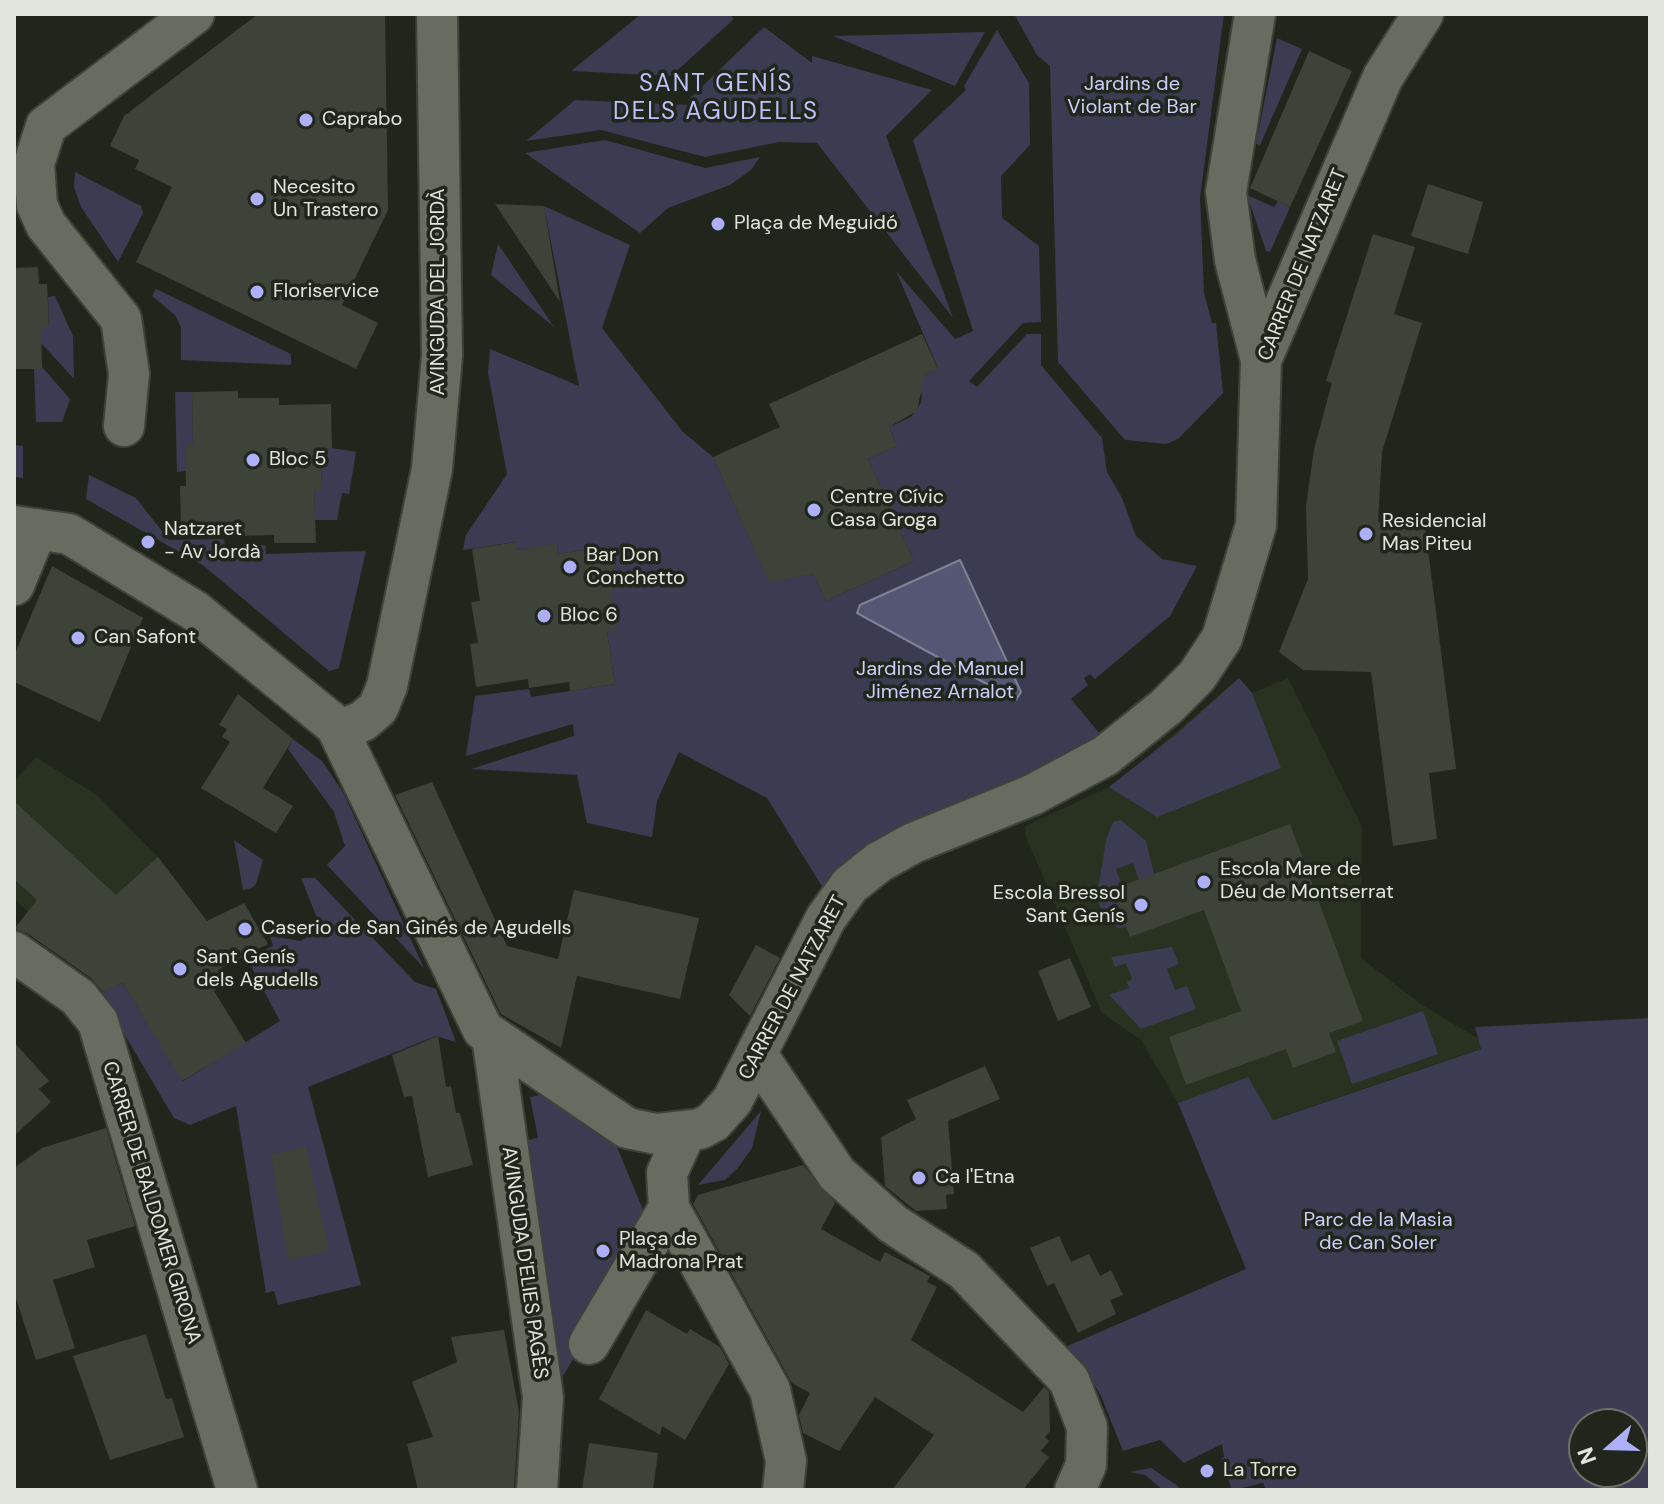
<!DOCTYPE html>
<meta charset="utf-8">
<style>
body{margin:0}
#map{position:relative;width:1664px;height:1504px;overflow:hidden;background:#20261b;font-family:"DM Sans",sans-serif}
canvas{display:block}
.frame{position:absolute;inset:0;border:16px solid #e1e5de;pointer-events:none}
.north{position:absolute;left:1568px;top:1408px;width:80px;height:80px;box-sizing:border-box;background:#20261b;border:2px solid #6d7269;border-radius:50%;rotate:250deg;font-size:22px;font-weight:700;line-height:32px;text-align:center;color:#e1e5de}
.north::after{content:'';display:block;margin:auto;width:28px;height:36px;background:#adaffb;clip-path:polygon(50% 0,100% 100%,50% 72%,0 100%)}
</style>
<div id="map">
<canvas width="1664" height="1504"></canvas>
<div class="frame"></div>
<div class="north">N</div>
</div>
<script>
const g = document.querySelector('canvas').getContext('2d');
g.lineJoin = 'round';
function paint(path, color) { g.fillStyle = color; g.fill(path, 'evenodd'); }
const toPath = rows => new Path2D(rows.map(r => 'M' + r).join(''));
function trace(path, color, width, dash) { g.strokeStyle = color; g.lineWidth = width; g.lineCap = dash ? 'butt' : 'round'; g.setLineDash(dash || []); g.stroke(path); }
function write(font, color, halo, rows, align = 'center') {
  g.font = font + ' "DM Sans",sans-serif'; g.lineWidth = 7; g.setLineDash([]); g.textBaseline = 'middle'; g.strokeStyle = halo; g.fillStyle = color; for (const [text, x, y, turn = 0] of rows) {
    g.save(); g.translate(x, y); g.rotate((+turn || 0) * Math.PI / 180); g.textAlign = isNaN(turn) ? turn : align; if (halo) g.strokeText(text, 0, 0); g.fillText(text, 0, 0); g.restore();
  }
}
const built = toPath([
 [1239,678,1252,693,1288,678,1362,827,1361,958,1422,1005,1479,1039,1482,1048,1272,1120,1248,1077,1178,1103,1141,1040,1102,1013,1026,837,1025,826,1109,787,1128,773],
 [36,757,98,796,158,857,65,946,14,899,14,781]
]);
const green = toPath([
 [641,14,730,14,734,19,671,76,571,71],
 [1014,14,1224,14,1200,198,1204,293,1212,323,1216,323,1223,393,1178,439,1166,444,1125,440,1058,362,1050,66,1037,55],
 [764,27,812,63,812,56,932,90,886,136,953,318,817,143,779,142,705,157,601,130,526,141,575,100,689,105,688,100],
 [997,30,1029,83,1030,145,1001,176,1002,218,1039,246,1041,322,1023,323,969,381,977,387,1027,334,1041,334,1041,365,1102,438,1107,472,1122,498,1136,536,1162,559,1197,566,1170,616,1095,679,1090,674,1084,678,1088,685,1071,699,1100,734,1050,768,823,888,767,798,679,752,657,801,652,837,587,823,577,775,471,769,574,736,573,724,466,756,475,696,529,689,531,697,615,684,607,632,611,546,558,554,557,545,517,550,515,542,463,550,466,535,507,474,488,373,490,349,579,386,544,206,630,245,602,328,683,432,713,457,769,581,813,574,826,601,914,561,868,459,897,446,889,427,911,417,921,403,922,395,914,379,938,368,896,271,955,339,973,331,913,140,966,90,964,86],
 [985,32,955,86,833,36,915,34],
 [1277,38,1302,49,1260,145,1256,144],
 [605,140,705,168,760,157,751,170,730,185,668,208,640,233,525,153],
 [75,172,141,206,143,213,118,262,81,207,74,187],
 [1247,195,1274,207,1278,201,1290,207,1270,252,1266,251],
 [498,244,554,327,491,275],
 [156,289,291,354,291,365,181,360,181,327,175,315,152,296],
 [55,296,73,336,74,379,41,343,35,328,49,327,48,297],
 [42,367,70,399,62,422,36,422,34,369],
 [175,392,192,392,193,445,185,445,186,471,177,472],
 [14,445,23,446,23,478,14,477],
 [332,448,356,452,349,494,342,493,337,520,315,520,314,491,322,491,321,450],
 [89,475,136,498,169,540,224,539,225,547,265,545,266,554,366,551,339,668,329,671,204,566,86,499],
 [1239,678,1252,693,1281,768,1157,817,1109,787,1178,733],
 [293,739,322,761,343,792,424,968,327,865,345,846,334,812,288,749],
 [1121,820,1146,841,1154,874,1139,880,1133,863,1116,869,1122,886,1113,890,1127,927,1118,928,1103,919,1097,895,1106,840,1113,822],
 [234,840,263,860,256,884,252,888,243,890],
 [301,878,315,878,415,982,436,989,456,1042,436,1036,308,1087,361,1285,278,1305,274,1291,266,1293,236,1106,190,1125,174,1118,100,993,123,983,183,1081,280,1021,247,959,273,946,270,936,301,941,321,928],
 [1172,947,1179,964,1167,969,1175,990,1187,986,1196,1009,1141,1029,1109,995,1129,988,1127,982,1132,979,1126,963,1115,967,1111,957],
 [1423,1011,1438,1054,1352,1084,1337,1041],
 [1650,1018,1650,1490,1266,1490,1263,1483,1232,1490,1221,1459,1224,1457,1222,1444,1184,1463,1160,1440,1123,1451,1101,1396,1083,1366,1065,1347,1246,1269,1178,1103,1248,1077,1273,1120,1481,1049,1475,1027],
 [1584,1424,1632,1424,1632,1472,1584,1472],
 [540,1095,558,1106,560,1104,615,1142,643,1210,569,1336,582,1344,563,1376,558,1374,527,1140,538,1138,530,1097],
 [761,1111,752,1148,737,1169,725,1180,698,1185],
 [1151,1468,1178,1486,1181,1490,1163,1490,1145,1475,1130,1472]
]);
const water = toPath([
 [960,560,1021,692,1016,700,857,613,860,605,960,560]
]);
const building = toPath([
 [258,14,385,14,388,210,342,305,378,323,356,369,136,262,172,187,135,169,139,160,110,146,124,116],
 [1309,51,1352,71,1290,207,1250,188],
 [1428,184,1483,202,1468,254,1411,236],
 [495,204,544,206,560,302,515,234],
 [1373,234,1415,247,1394,314,1422,323,1382,452,1378,522,1424,518,1456,769,1429,773,1437,839,1393,846,1371,672,1303,670,1279,652,1308,579,1306,506,1314,449,1332,383,1326,381],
 [38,267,39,284,47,284,49,328,41,328,42,369,14,369,14,268],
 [922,334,938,369,925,374,917,411,889,427,897,446,868,459,914,561,826,601,813,574,769,582,713,457,780,427,769,404],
 [238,391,238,398,279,398,279,405,331,404,332,450,321,450,322,491,314,491,316,543,274,543,274,535,233,536,233,529,181,530,180,486,186,486,185,445,193,445,192,392],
 [516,542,517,550,557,544,558,554,611,546,617,589,610,590,616,631,607,632,615,684,570,691,569,682,529,688,528,679,476,687,470,644,478,643,471,602,480,601,472,549],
 [52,566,143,618,100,722,14,682,14,656],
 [238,694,293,739,263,788,293,806,276,833,201,788,230,742,222,737,227,729,219,725],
 [432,782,507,946,558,959,574,890,699,918,680,999,577,976,561,1048,501,1014,395,795],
 [14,801,116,895,158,857,207,921,244,903,268,944,221,968,228,981,214,991,246,1043,182,1081,123,983,103,992,91,978,27,933,14,929,37,900,14,879],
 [1290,824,1363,1021,1329,1033,1336,1052,1293,1068,1286,1049,1186,1085,1169,1037,1241,1011,1204,910,1130,937,1113,889],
 [756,945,780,958,750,1016,729,995],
 [1070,958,1091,1007,1058,1021,1038,971],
 [438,1036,446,1087,451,1086,456,1113,460,1113,473,1165,428,1177,412,1096,404,1097,392,1055],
 [14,1042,49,1081,39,1089,51,1102,14,1136],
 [985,1066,1000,1099,948,1121,954,1194,946,1195,947,1209,916,1211,885,1186,881,1137,916,1119,907,1100],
 [106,1128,135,1226,87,1240,95,1267,53,1280,75,1348,36,1360,14,1292,14,1168,42,1148],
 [306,1147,329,1251,288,1260,271,1155],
 [803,1165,835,1203,821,1229,880,1262,885,1252,930,1276,927,1282,937,1287,911,1340,1023,1412,1044,1387,1049,1392,1050,1431,1045,1437,1049,1441,1041,1451,1049,1457,1023,1490,892,1490,934,1435,875,1397,839,1451,803,1433,799,1415,810,1393,792,1383,693,1204,698,1195],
 [1059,1236,1071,1262,1089,1254,1100,1276,1111,1270,1123,1295,1110,1300,1116,1314,1078,1333,1054,1283,1047,1286,1030,1248],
 [646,1310,687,1334,690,1329,720,1347,729,1364,685,1440,662,1426,660,1435,599,1399],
 [504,1330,519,1412,514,1490,418,1490,407,1444,433,1437,412,1382,457,1362,451,1337],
 [146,1334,166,1399,172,1398,184,1437,110,1460,73,1356],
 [589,1443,658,1453,653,1490,582,1490]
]);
const minor = toPath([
 [1255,14,1226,192,1235,260,1261,360],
 [124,426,129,374,121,319,46,225,37,205,34,164,46,126,194,14],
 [14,526,69,534,195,611,336,726,483,1030,627,1128,656,1134,700,1129,713,1122,732,1101,826,918,850,885,879,862,913,843,1032,795,1105,756,1166,707,1197,676,1222,638,1256,525,1261,360,1383,77,1423,14],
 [14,585,37,529],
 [336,726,348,727,363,721,378,708,387,686,432,469,442,356,437,14],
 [14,952,78,997,98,1022,237,1490],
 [492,1036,543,1397,537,1490],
 [758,1056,837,1174,893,1224,964,1270,1069,1380,1087,1427,1086,1465,1075,1490],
 [669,1208,770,1390,786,1461,783,1490],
 [589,1344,669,1208,667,1173,685,1133]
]);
const markers = [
 [306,120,8,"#adaffb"],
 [257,199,8,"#adaffb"],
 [718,224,8,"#adaffb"],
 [257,292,8,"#adaffb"],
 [253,460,8,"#adaffb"],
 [814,510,8,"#adaffb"],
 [1366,534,8,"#adaffb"],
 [148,542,8,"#adaffb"],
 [570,567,8,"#adaffb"],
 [544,616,8,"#adaffb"],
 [78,638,8,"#adaffb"],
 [1204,882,8,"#adaffb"],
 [1141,905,8,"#adaffb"],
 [245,929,8,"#adaffb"],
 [180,969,8,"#adaffb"],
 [919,1178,8,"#adaffb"],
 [603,1251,8,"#adaffb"],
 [1207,1471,8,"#adaffb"]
];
const parkNames = [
 ["Jardins de",1132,85],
 ["Violant de Bar",1132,108],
 ["Jardins de Manuel",940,670],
 ["Jiménez Arnalot",940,693],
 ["Parc de la Masia",1378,1221],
 ["de Can Soler",1378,1244]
];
const poiNames = [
 ["Caprabo",322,120],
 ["Necesito",273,188],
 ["Un Trastero",273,211],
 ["Plaça de Meguidó",734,224],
 ["Floriservice",273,292],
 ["Bloc 5",269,460],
 ["Centre Cívic",830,498],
 ["Casa Groga",830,521],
 ["Residencial",1382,522],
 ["Mas Piteu",1382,545],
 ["Natzaret",164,530],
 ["- Av Jordà",164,553],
 ["Bar Don",586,556],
 ["Conchetto",586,579],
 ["Bloc 6",560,616],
 ["Can Safont",94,638],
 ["Escola Mare de",1220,870],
 ["Déu de Montserrat",1220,893],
 ["Escola Bressol",1125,894,"right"],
 ["Sant Genís",1125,917,"right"],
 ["Caserio de San Ginés de Agudells",261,929],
 ["Sant Genís",196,958],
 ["dels Agudells",196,981],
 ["Ca l'Etna",935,1178],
 ["Plaça de",619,1240],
 ["Madrona Prat",619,1263],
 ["La Torre",1223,1471]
];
const streetNames = [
 ["CARRER DE NATZARET",1303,265,-68],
 ["AVINGUDA DEL JORDÀ",439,292,-90],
 ["CARRER DE NATZARET",793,988,-62],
 ["CARRER DE BALDOMER GIRONA",151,1203,73],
 ["AVINGUDA D'ELIES PAGÈS",524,1263,82]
];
const quarterNames = [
 ["SANT GENÍS",716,85],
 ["DELS AGUDELLS",716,113]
];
paint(built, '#293121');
paint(green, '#3b3c52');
paint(water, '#555674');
trace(water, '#7f8194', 2);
paint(building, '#3d4338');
trace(minor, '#3e423a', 44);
trace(minor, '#666c60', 40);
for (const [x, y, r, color] of markers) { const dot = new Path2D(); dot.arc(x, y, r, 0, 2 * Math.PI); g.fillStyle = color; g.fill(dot); trace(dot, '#20261b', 3); }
write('20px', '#cdcffd', '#20261b', parkNames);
write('20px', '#e1e5de', '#20261b', poiNames, 'left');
write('20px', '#e1e5de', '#20261b', streetNames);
g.letterSpacing = '2px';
write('24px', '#bfc1fa', '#20261b', quarterNames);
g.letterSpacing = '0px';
</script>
